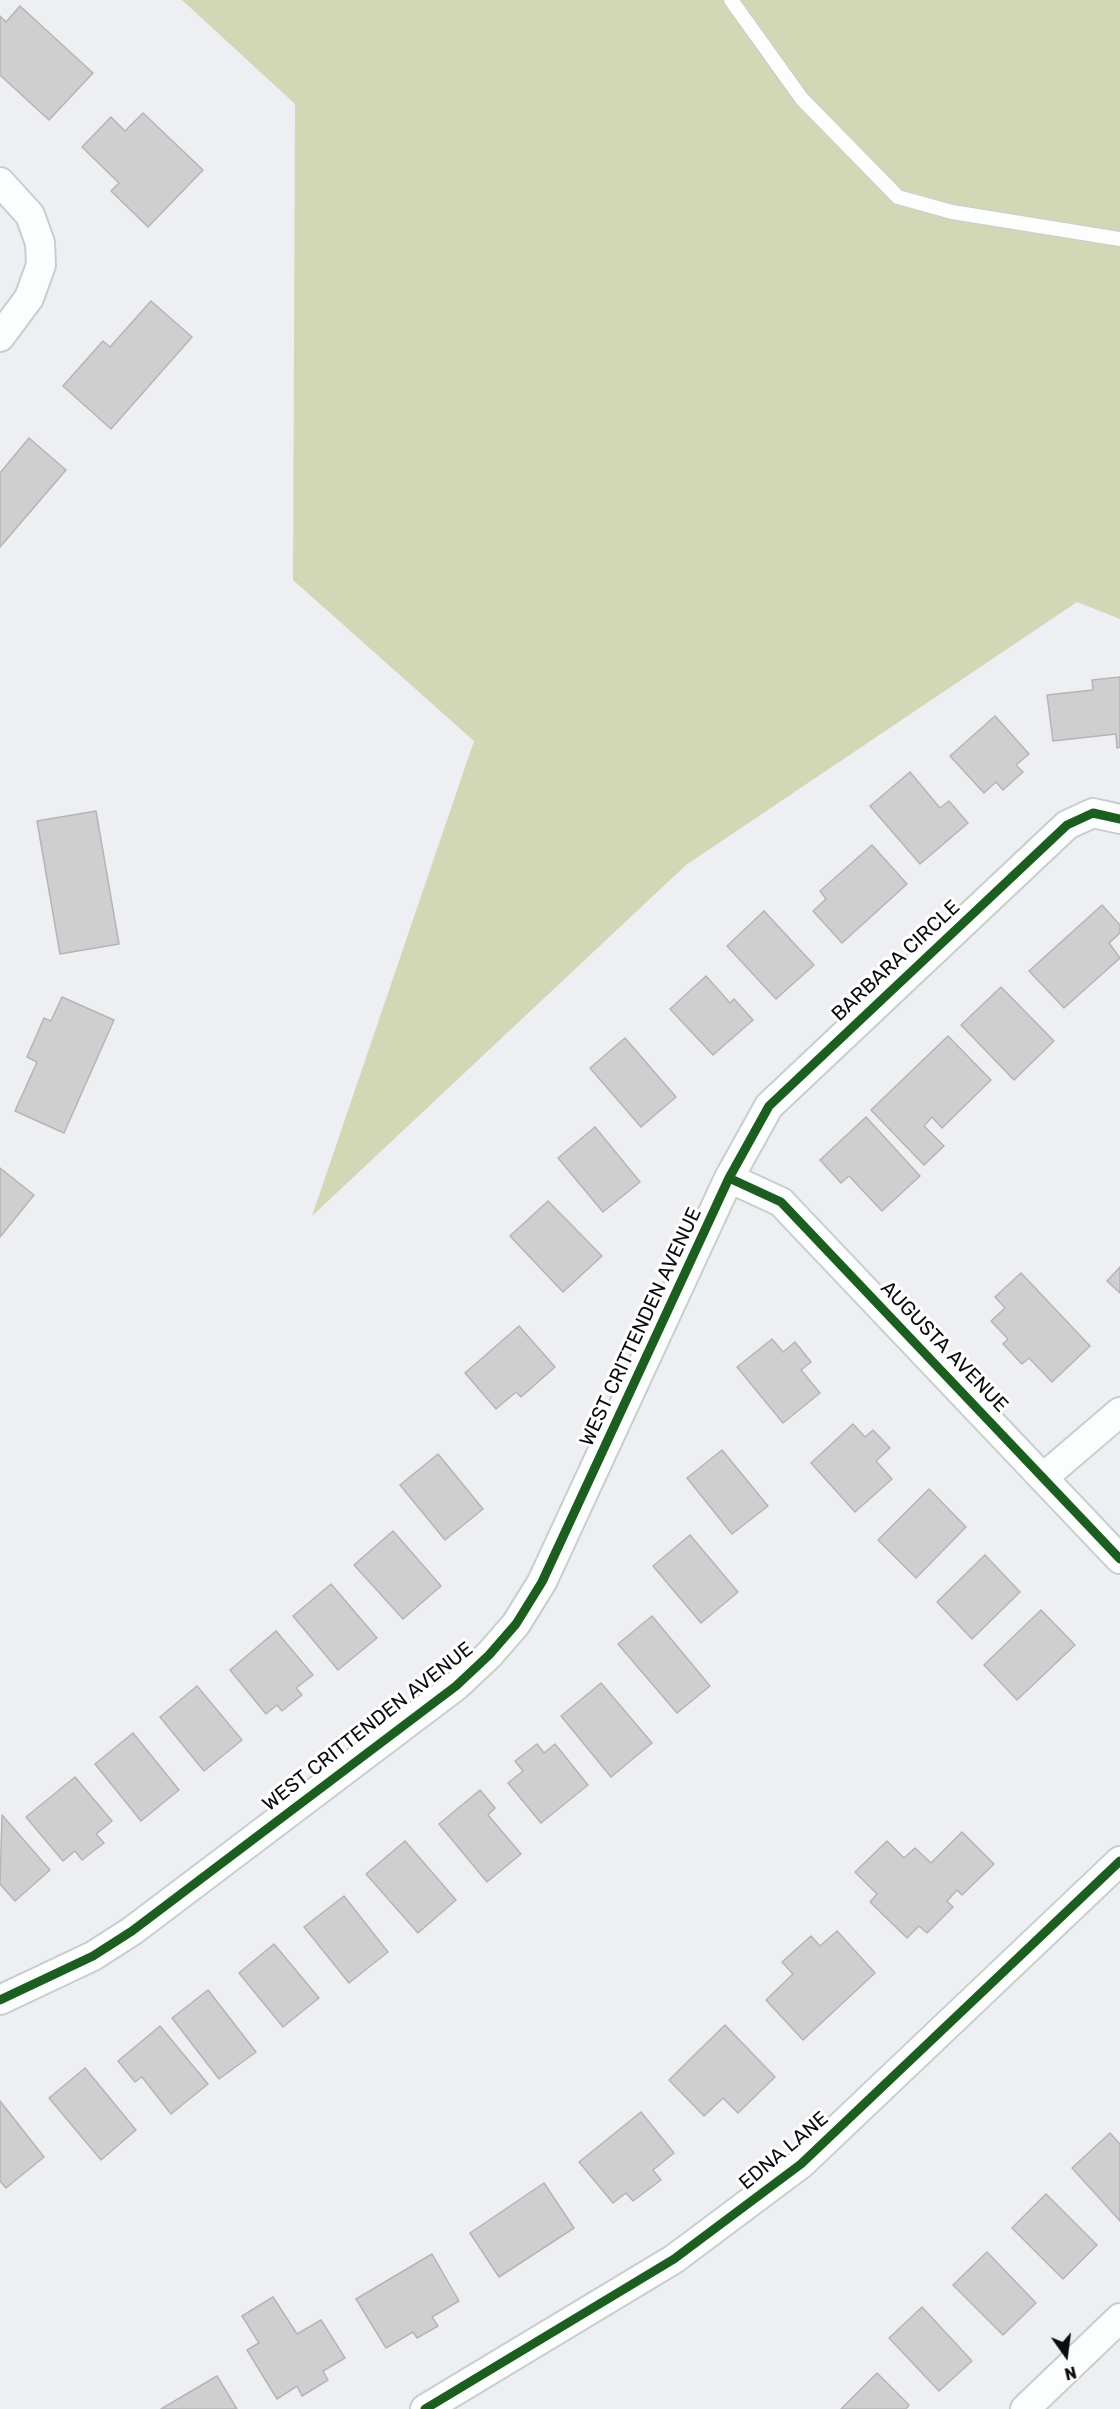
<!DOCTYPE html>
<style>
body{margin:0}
#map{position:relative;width:1120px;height:2409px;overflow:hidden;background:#edeff2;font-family:Rubik,sans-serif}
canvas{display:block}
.north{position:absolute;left:1036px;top:2325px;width:60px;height:60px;-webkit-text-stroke:4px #fff;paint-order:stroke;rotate:166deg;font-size:16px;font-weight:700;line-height:24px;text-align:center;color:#0b0c0e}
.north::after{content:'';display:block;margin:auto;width:21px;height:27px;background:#0b0c0e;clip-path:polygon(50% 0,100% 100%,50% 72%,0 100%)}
</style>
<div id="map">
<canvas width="1120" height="2409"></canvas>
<div class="north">N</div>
</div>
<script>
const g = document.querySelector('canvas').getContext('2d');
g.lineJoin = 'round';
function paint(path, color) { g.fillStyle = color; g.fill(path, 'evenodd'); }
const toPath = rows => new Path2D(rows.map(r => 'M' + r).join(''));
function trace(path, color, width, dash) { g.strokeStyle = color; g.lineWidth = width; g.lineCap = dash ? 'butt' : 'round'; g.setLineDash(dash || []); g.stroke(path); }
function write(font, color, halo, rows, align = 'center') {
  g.font = font + ' Rubik,sans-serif'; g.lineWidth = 6; g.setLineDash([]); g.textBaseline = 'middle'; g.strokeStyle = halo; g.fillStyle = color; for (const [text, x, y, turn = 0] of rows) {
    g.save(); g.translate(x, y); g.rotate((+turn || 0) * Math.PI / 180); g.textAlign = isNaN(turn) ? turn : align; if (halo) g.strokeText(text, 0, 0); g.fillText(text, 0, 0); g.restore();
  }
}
const green = toPath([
 [182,0,1120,0,1120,619,1077,602,686,865,312,1216,474,741,293,580,295,104]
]);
const building = toPath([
 [20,6,93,73,49,120,0,75,0,16,6,22,20,6],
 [143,113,203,170,148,227,111,191,119,183,82,147,111,117,125,131,143,113],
 [151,301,192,337,111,429,63,386,103,341,110,347,151,301],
 [29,438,66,470,0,547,0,473,29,438],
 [1120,677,1120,747,1117,748,1116,734,1053,741,1047,695,1093,690,1092,680,1120,677],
 [995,716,1029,754,1016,765,1023,772,1003,790,996,782,984,793,950,756,995,716],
 [910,772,940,808,949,801,968,823,920,864,870,806,910,772],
 [96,811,119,944,60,954,37,821,96,811],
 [872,845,907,884,842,943,813,911,826,899,820,891,872,845],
 [1102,905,1120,925,1120,933,1109,943,1120,958,1064,1008,1029,971,1102,905],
 [764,911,814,965,776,999,727,946,764,911],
 [706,976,730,1003,734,999,753,1020,713,1055,670,1009,706,976],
 [1001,987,1054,1041,1014,1080,961,1025,1001,987],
 [62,997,114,1020,64,1133,15,1111,37,1062,27,1057,44,1018,51,1021,62,997],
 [948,1036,991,1080,942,1128,932,1117,924,1126,944,1146,924,1165,871,1110,948,1036],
 [625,1038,676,1097,641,1127,590,1068,625,1038],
 [866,1117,920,1176,882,1211,849,1176,841,1183,820,1160,866,1117],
 [595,1127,640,1182,603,1212,558,1158,595,1127],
 [0,1168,34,1195,0,1237,0,1168],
 [548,1201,602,1256,563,1292,510,1236,548,1201],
 [1120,1267,1120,1293,1107,1281,1120,1267],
 [1021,1273,1090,1346,1052,1382,1029,1358,1022,1364,1003,1344,1008,1339,991,1321,1005,1308,995,1297,1021,1273],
 [519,1326,555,1367,521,1397,516,1392,496,1409,465,1373,519,1326],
 [772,1339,783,1352,795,1342,811,1362,801,1370,820,1393,783,1423,737,1367,772,1339],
 [853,1424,865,1437,873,1430,890,1448,876,1461,892,1479,855,1512,811,1463,853,1424],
 [722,1450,768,1506,732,1534,687,1478,722,1450],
 [438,1454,483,1509,445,1540,400,1485,438,1454],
 [929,1489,966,1527,916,1578,878,1540,929,1489],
 [393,1531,441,1586,403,1619,354,1565,393,1531],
 [690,1535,738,1592,701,1623,653,1566,690,1535],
 [985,1555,1020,1592,972,1639,937,1602,985,1555],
 [331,1584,377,1638,338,1670,293,1616,331,1584],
 [1041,1610,1075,1645,1017,1700,984,1665,1041,1610],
 [652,1616,710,1686,677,1713,618,1644,652,1616],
 [276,1631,313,1675,296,1688,302,1695,282,1711,277,1705,266,1714,230,1670,276,1631],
 [601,1683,652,1743,611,1777,561,1716,601,1683],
 [197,1686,242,1740,204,1771,160,1717,197,1686],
 [133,1733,179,1790,141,1821,95,1764,133,1733],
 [537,1744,544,1753,555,1744,588,1785,541,1823,508,1783,523,1771,515,1761,537,1744],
 [75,1777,112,1821,96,1834,104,1843,82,1860,75,1851,63,1861,26,1817,75,1777],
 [480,1790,495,1808,488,1815,521,1854,487,1882,439,1824,480,1790],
 [2,1815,50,1870,15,1901,0,1884,2,1815],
 [962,1832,994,1864,962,1895,957,1890,947,1901,953,1907,927,1933,919,1926,907,1938,870,1902,877,1894,855,1872,887,1841,904,1858,915,1848,931,1863,962,1832],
 [405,1841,456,1900,418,1933,366,1874,405,1841],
 [344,1896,388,1952,349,1983,304,1927,344,1896],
 [837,1931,875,1973,803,2040,766,2000,793,1974,782,1962,811,1936,820,1946,837,1931],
 [274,1944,319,1998,283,2027,239,1973,274,1944],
 [208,1990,256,2052,219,2079,172,2018,208,1990],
 [725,2025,775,2077,738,2113,723,2098,704,2116,669,2080,725,2025],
 [160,2026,208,2084,171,2114,142,2077,135,2082,118,2061,160,2026],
 [85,2068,136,2130,101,2160,49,2098,85,2068],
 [0,2101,44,2157,6,2188,0,2181,0,2101],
 [641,2112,674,2153,653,2170,661,2180,633,2201,626,2193,613,2203,579,2162,641,2112],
 [1110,2133,1120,2144,1120,2221,1072,2168,1110,2133],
 [544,2183,574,2228,499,2277,470,2233,544,2183],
 [1046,2194,1097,2245,1063,2279,1012,2228,1046,2194],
 [987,2252,1036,2303,1003,2335,953,2285,987,2252],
 [432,2254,459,2301,432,2317,438,2326,417,2338,413,2332,386,2348,356,2299,432,2254],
 [273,2297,297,2334,321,2320,345,2358,323,2371,328,2380,302,2396,297,2386,277,2399,247,2350,259,2343,242,2316,273,2297],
 [922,2307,972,2361,939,2391,889,2338,922,2307],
 [877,2373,909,2405,906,2409,841,2409,877,2373],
 [217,2376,237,2409,161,2409,217,2376]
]);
const lane = toPath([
 [731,0,802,99,898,197,952,212,1120,239]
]);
const street = toPath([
 [0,182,30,215,40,243,41,265,29,298,0,337],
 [729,1178,781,1202,1120,1559],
 [1044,1477,1120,1412],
 [0,2000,93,1956,132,1931,456,1686,489,1655,516,1624,542,1582,729,1178,769,1106,1067,825,1093,813,1120,819],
 [425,2409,674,2259,801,2164,1120,1861],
 [1025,2409,1120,2318]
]);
const cycleway = toPath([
 [729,1178,781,1202,1120,1559],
 [0,2000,93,1956,132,1931,456,1686,489,1655,516,1624,542,1582,729,1178,769,1106,1067,825,1093,813,1120,819],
 [425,2409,674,2259,801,2164,1120,1861]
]);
const streetNames = [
 ["BARBARA CIRCLE",896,961,-43],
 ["WEST CRITTENDEN AVENUE",641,1327,-65],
 ["AUGUSTA AVENUE",944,1347,46],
 ["WEST CRITTENDEN AVENUE",368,1727,-38],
 ["EDNA LANE",784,2151,-40]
];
paint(green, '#d2d7b6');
paint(building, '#cfcfd0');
trace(building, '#b5b5b6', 1.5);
trace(lane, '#caccce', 16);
trace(street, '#caccce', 32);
trace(lane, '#fcfdfd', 14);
trace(street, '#fcfdfd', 28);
trace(cycleway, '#1b5e20', 9);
write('20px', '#0b0c0e', '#fff', streetNames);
</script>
